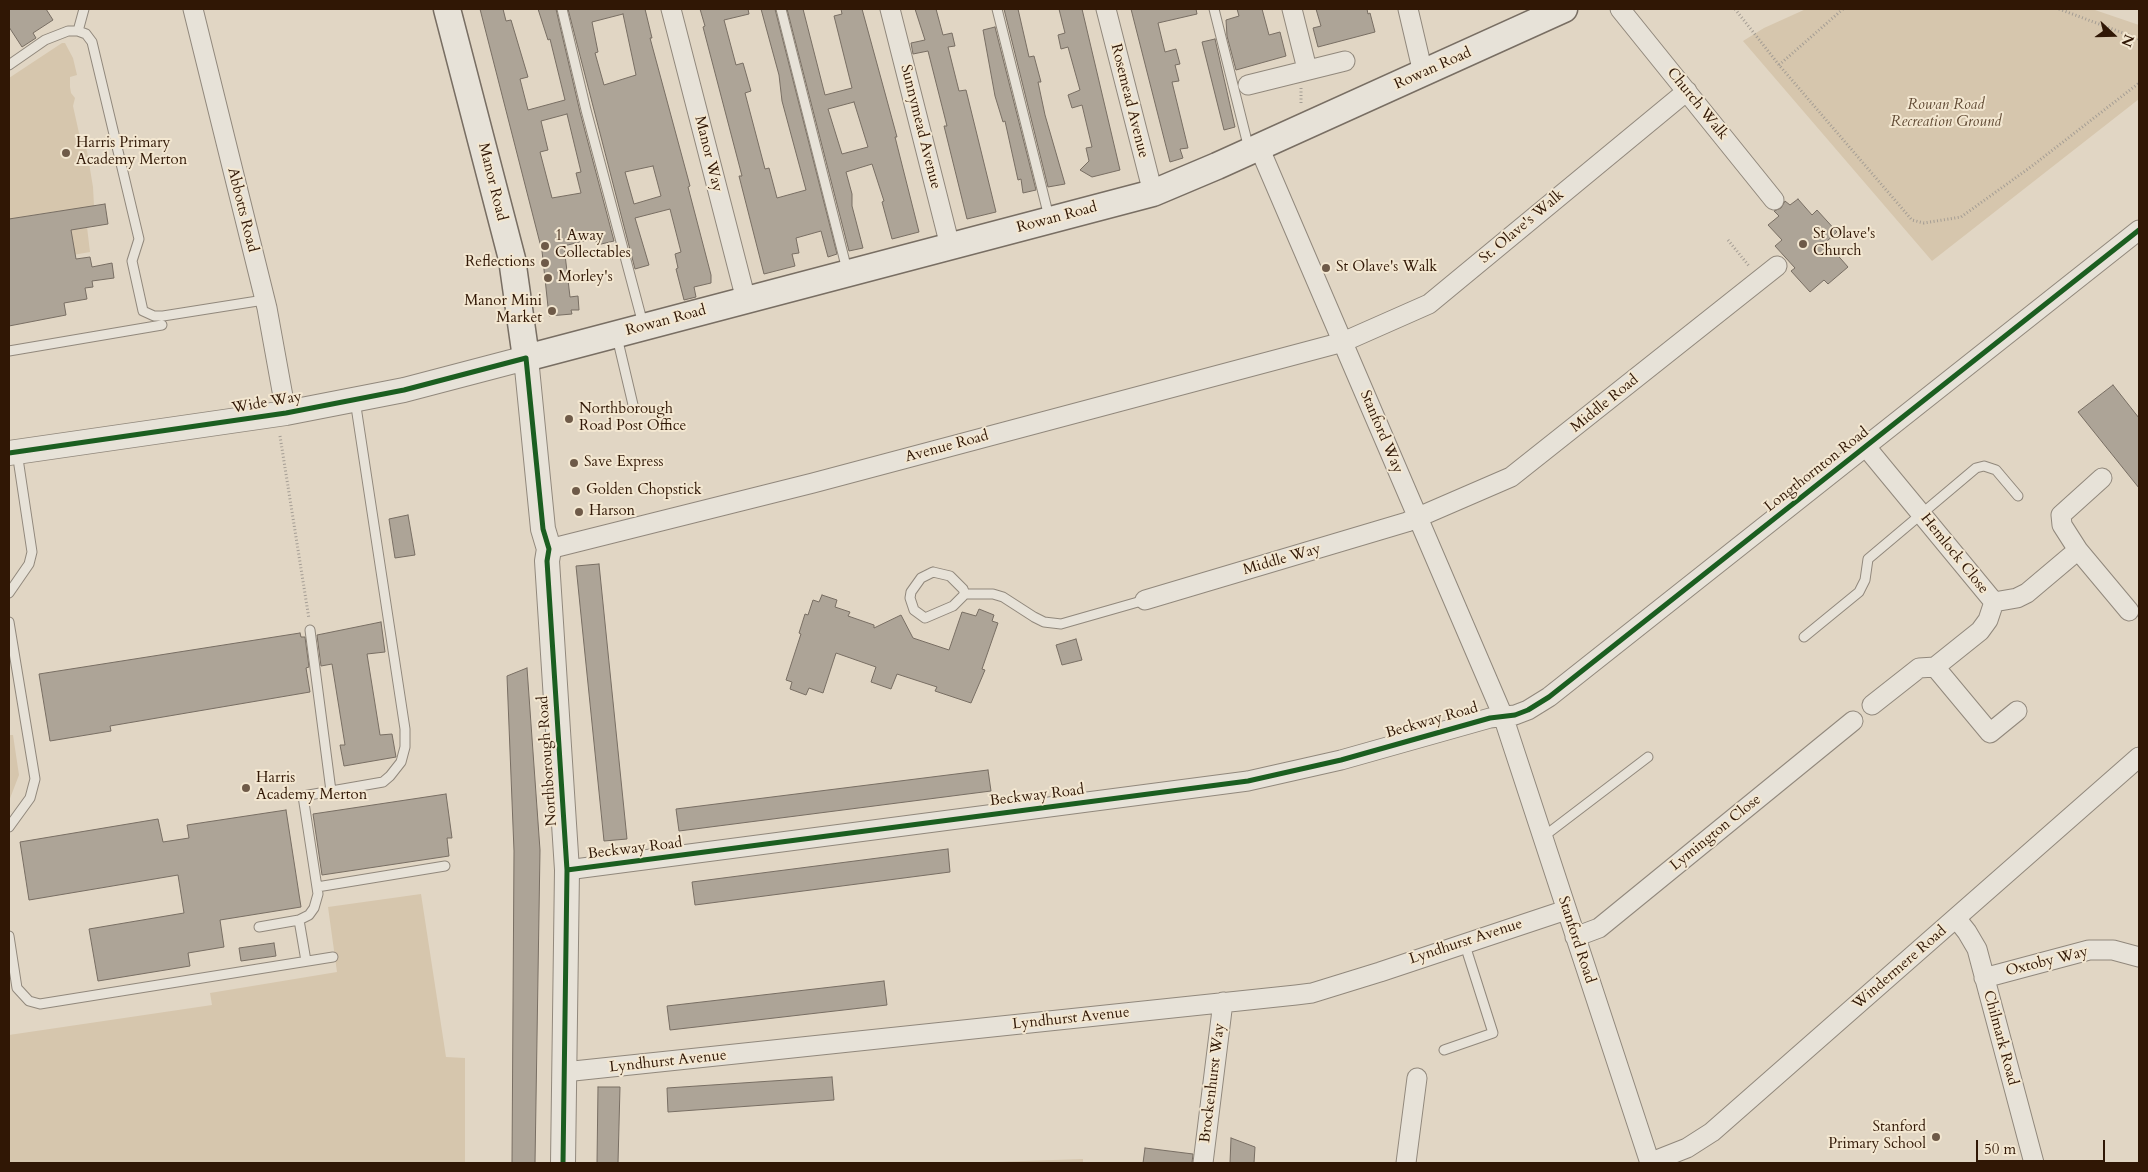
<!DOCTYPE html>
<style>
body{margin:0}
#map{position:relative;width:2148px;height:1172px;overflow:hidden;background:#e1d6c4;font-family:Cardo,serif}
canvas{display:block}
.frame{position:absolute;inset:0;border:10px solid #301705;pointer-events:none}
.north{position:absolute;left:2088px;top:10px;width:50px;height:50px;-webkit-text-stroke:4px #f3e7d1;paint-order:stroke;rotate:111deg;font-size:14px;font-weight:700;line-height:20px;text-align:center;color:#301705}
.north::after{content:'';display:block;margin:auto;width:18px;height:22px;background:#301705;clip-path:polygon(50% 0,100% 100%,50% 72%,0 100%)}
.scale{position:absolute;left:1976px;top:1140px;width:129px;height:22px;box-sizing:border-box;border:2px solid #301705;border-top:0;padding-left:6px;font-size:15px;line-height:18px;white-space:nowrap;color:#301705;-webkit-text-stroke:4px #f3e7d1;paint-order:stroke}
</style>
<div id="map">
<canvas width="2148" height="1172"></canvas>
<div class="frame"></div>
<div class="north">N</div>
<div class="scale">50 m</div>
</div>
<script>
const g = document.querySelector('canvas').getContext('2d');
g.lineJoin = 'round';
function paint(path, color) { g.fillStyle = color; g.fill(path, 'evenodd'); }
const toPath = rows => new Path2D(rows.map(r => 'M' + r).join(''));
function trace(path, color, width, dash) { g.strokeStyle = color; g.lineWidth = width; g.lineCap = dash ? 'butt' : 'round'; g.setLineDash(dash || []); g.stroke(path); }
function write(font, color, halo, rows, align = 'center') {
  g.font = font + ' Cardo,serif'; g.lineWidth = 4; g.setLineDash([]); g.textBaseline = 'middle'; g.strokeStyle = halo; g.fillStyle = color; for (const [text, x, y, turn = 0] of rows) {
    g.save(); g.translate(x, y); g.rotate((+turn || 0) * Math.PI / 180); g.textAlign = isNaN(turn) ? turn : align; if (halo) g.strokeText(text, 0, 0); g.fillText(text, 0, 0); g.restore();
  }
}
const green = toPath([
 [1806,9,2092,9,2139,25,2139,99,1932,261,1743,41,1764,28],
 [62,43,65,43,73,58,77,75,70,77,70,87,71,93,75,98,73,106,79,133,87,151,93,187,94,206,87,227,90,252,10,266,9,246,63,238,59,211,9,219,9,78],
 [9,735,13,735,19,775,9,801],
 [421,894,446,1057,465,1058,465,1163,9,1163,9,1035,212,1005,210,993,337,972,328,907],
 [1083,1159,1083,1163,965,1163]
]);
const building = toPath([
 [9,9,46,9,53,20,33,33,36,38,22,47,9,27,9,9],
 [480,9,503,9,506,21,511,20,528,77,520,79,528,110,565,100,550,39,548,40,538,9,556,9,580,112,614,241,597,245,595,238,564,246,570,297,578,296,579,310,571,310,572,314,549,316,542,251,480,9],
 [567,114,581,172,576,173,581,193,552,198,540,152,548,150,541,121,567,114],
 [568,9,645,9,652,38,650,38,690,186,688,187,711,275,711,283,694,287,696,297,684,300,676,269,678,268,675,254,681,252,670,209,635,218,649,265,635,269,568,9],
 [623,14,636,75,604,85,595,53,598,52,592,22,623,14],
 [653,166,661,196,634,204,625,172,653,166],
 [700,9,748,9,749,14,724,20,736,65,743,63,751,91,745,93,765,169,769,168,777,198,806,190,782,101,779,75,761,9,775,9,837,254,828,257,821,231,796,238,799,253,792,254,795,266,764,274,739,176,742,176,703,27,705,26,700,9],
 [787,9,803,9,825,95,852,88,834,16,842,14,841,9,862,9,897,137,895,137,919,232,892,239,882,202,884,201,872,164,846,172,852,194,852,206,863,248,849,251,787,9],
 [854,102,868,147,842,154,828,109,854,102],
 [915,9,936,9,943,35,952,33,955,46,948,47,959,91,966,90,996,212,967,219,944,126,947,126,928,51,913,54,911,43,925,40,915,9],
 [1004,9,1018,9,1029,57,1034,56,1041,82,1038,82,1045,115,1065,184,1048,187,1004,9],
 [1059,9,1082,9,1120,170,1092,177,1080,170,1089,161,1086,148,1092,147,1082,105,1072,108,1068,95,1080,90,1068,47,1061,49,1058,35,1065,33,1059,9],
 [1131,9,1196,9,1197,14,1158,23,1165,52,1176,49,1180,64,1175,65,1179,81,1172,82,1188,148,1180,149,1183,158,1170,162,1131,9],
 [1237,9,1262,9,1269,35,1280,32,1286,56,1236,70,1227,36,1226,20,1239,16,1237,9],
 [1316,9,1367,9,1368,14,1370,13,1375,32,1318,47,1313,28,1321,26,1316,9],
 [995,27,1036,190,1023,193,1021,179,1018,180,1005,121,1003,122,995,96,983,30,995,27],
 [1215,39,1235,127,1224,130,1202,42,1215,39],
 [1798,199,1812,215,1817,210,1837,232,1826,242,1848,267,1828,284,1824,280,1810,292,1791,271,1795,268,1775,246,1782,240,1768,225,1779,216,1774,211,1781,208,1785,201,1790,205,1798,199],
 [105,204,108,224,71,230,76,259,90,257,92,267,112,263,114,278,92,281,93,287,85,288,87,299,64,303,66,315,9,326,9,219,105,204],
 [2113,385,2139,418,2139,488,2078,412,2113,385],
 [408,515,415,555,395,558,389,519,408,515],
 [599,564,627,839,604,841,576,566,599,564],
 [822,595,837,600,835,607,850,612,848,616,874,625,874,628,901,615,913,638,949,650,962,612,976,616,979,609,994,615,992,621,998,623,982,669,985,670,971,703,935,691,937,687,897,674,891,689,871,682,876,667,836,653,823,693,809,688,806,695,790,689,792,682,786,680,801,634,799,633,805,614,808,615,813,600,819,602,822,595],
 [381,622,385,652,367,654,380,735,392,734,396,757,344,766,340,745,345,745,332,664,321,666,317,635,381,622],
 [300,633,301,637,305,637,309,667,306,668,310,692,110,726,111,731,50,741,39,674,300,633],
 [1076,639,1082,660,1062,665,1056,645,1076,639],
 [527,668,540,850,535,1163,512,1163,514,851,507,676,527,668],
 [988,770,991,791,679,831,676,809,988,770],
 [446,794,452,838,447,838,449,856,322,875,313,814,446,794],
 [286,810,301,907,220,920,224,947,188,953,190,966,98,981,89,929,184,913,178,875,29,900,20,842,158,819,163,842,189,838,187,825,286,810],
 [948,849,950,872,695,905,692,882,948,849],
 [274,943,276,956,241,961,239,948,274,943],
 [884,981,887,1005,670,1030,667,1006,884,981],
 [832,1077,834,1100,668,1112,667,1088,832,1077],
 [598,1087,620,1087,618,1163,597,1163,598,1087],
 [1231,1138,1255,1147,1254,1163,1230,1163,1231,1138],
 [1145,1148,1193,1154,1192,1163,1143,1163,1145,1148]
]);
const path = toPath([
 [1735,9,1779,65,1912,220,1924,223,1961,217,2032,166,2139,83],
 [2059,9,2139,39],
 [1779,65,1843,9],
 [1301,88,1301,104],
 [1728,240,1749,266],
 [280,436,309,619]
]);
const service = toPath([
 [562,9,586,110,643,324],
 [781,9,847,270],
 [997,9,1049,217],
 [1214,9,1249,149],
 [78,31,84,9],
 [9,65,45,40,68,31,78,31,86,34,92,42,139,239,132,261,143,311,154,316,163,316,264,300],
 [617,337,634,409],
 [9,351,162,325],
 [933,572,950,576,963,589,965,594,953,606,925,618,914,610,910,598,911,592,921,578,933,572],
 [9,593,29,564,32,552,17,452],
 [965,594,993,594,1003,597,1034,617,1044,622,1061,624,1145,600],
 [9,622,35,779,30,798,9,827],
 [310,630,331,791],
 [1804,637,1859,592,1865,580,1868,559,1976,468,1984,466,1996,470,2018,496],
 [1543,837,1648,757],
 [317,887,445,866],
 [259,927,299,920],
 [9,936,17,988,29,1001,40,1004,333,957],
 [306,961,299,920,309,915,314,908,318,894,303,796,383,782,390,776,401,762,405,747,405,729,355,400],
 [1444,1050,1493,1033,1464,942]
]);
const minor = toPath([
 [193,9,267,308,286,413],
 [671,9,746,300],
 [890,9,950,246],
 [1106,9,1153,193],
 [1292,9,1307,69],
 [1408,9,1423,73],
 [1620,9,1774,200],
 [1248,85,1345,61],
 [1259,147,1503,716,1650,1163],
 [1866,447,1994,602,1988,620,1980,631,1935,667,1919,668,1872,705],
 [549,549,813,483,1343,342,1429,304,1687,91],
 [2078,550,2062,525,2061,515,2102,478],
 [1145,600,1407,522,1511,477,1777,266],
 [1994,602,2017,598,2027,593,2078,550,2129,611],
 [1935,667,1990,733,2017,711],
 [567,870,1248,781,1341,760,1490,718,1515,715,1528,710,1549,697,2139,230],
 [1956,918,1967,932,1977,949,2034,1163],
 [1575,937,1599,928,1853,721],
 [1984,978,2089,950,2113,950,2139,957],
 [564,1072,1296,995,1312,993,1380,972,1566,910],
 [1203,1163,1223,1002],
 [1406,1163,1417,1078],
 [1649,1163,1687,1148,1712,1132,2139,757]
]);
const tertiary = toPath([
 [9,453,286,413,404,390,526,358,543,529,549,549,547,561,567,870,563,1163]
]);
const secondary = toPath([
 [447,9,512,259,526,358,1153,193,1217,166,1564,9]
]);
const cycleway = toPath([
 [9,453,286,413,404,390,526,358,543,529,549,549,547,561,567,870,563,1163],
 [567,870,1248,781,1341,760,1490,718,1515,715,1528,710,1549,697,2139,230]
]);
const markers = [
 [66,153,5,"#6e5a48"],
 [1803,244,5,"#6e5a48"],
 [545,246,5,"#6e5a48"],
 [545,263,5,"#6e5a48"],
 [1326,268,5,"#6e5a48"],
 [548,278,5,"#6e5a48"],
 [552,311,5,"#6e5a48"],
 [569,419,5,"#6e5a48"],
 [574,463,5,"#6e5a48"],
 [576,491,5,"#6e5a48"],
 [579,512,5,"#6e5a48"],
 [246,788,5,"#6e5a48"],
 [1936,1137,5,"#6e5a48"]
];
const streetNames = [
 ["Rowan Road",1433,69,-24],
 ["Rosemead Avenue",1129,101,76],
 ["Church Walk",1697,104,51],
 ["Sunnymead Avenue",920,127,76],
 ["Manor Way",708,154,76],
 ["Manor Road",492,182,76],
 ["Abbotts Road",242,210,76],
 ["Rowan Road",1057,218,-15],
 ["St. Olave's Walk",1522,227,-40],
 ["Rowan Road",666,321,-15],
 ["Wide Way",267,403,-10],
 ["Middle Road",1605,404,-39],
 ["Stanford Way",1381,432,67],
 ["Avenue Road",947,447,-15],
 ["Longthornton Road",1817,470,-38],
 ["Hemlock Close",1954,554,51],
 ["Middle Way",1282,560,-16],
 ["Beckway Road",1432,721,-16],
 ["Northborough Road",548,761,-94],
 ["Beckway Road",1037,796,-7],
 ["Lymington Close",1716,833,-39],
 ["Beckway Road",635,849,-7],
 ["Stanford Road",1576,940,72],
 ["Lyndhurst Avenue",1466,942,-18],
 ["Oxtoby Way",2047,962,-14],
 ["Windermere Road",1900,968,-41],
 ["Lyndhurst Avenue",1071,1019,-6],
 ["Chilmark Road",2000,1038,75],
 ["Lyndhurst Avenue",668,1062,-6],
 ["Brockenhurst Way",1213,1083,-83]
];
const parkNames = [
 ["Rowan Road",1946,106],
 ["Recreation Ground",1946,123]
];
const poiNames = [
 ["Harris Primary",76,144],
 ["Academy Merton",76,161],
 ["St Olave's",1813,235],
 ["Church",1813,252],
 ["1 Away",555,237],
 ["Collectables",555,254],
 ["Reflections",535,263,"right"],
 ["St Olave's Walk",1336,268],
 ["Morley's",558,278],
 ["Manor Mini",542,302,"right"],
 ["Market",542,319,"right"],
 ["Northborough",579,410],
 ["Road Post Office",579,427],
 ["Save Express",584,463],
 ["Golden Chopstick",586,491],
 ["Harson",589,512],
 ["Harris",256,779],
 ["Academy Merton",256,796],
 ["Stanford",1926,1128,"right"],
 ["Primary School",1926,1145,"right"]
];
paint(green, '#d6c6ad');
paint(building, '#ada497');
trace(building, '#786e63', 1);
trace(service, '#91887c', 11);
trace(minor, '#91887c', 21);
trace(tertiary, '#91887c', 26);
trace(secondary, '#786e63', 29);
trace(path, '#a49d94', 3, [1, 2.5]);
trace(service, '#e7e2d8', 9);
trace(minor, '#e7e2d8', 19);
trace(tertiary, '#e7e2d8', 24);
trace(secondary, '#e7e2d8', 26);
trace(cycleway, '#1b5e20', 5);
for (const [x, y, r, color] of markers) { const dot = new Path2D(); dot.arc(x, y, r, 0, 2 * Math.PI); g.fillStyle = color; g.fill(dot); trace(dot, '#f3e7d1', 2); }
write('15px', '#301705', '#f3e7d1', streetNames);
write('italic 15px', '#5f4832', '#f3e7d1', parkNames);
write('15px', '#301705', '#f3e7d1', poiNames, 'left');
</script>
